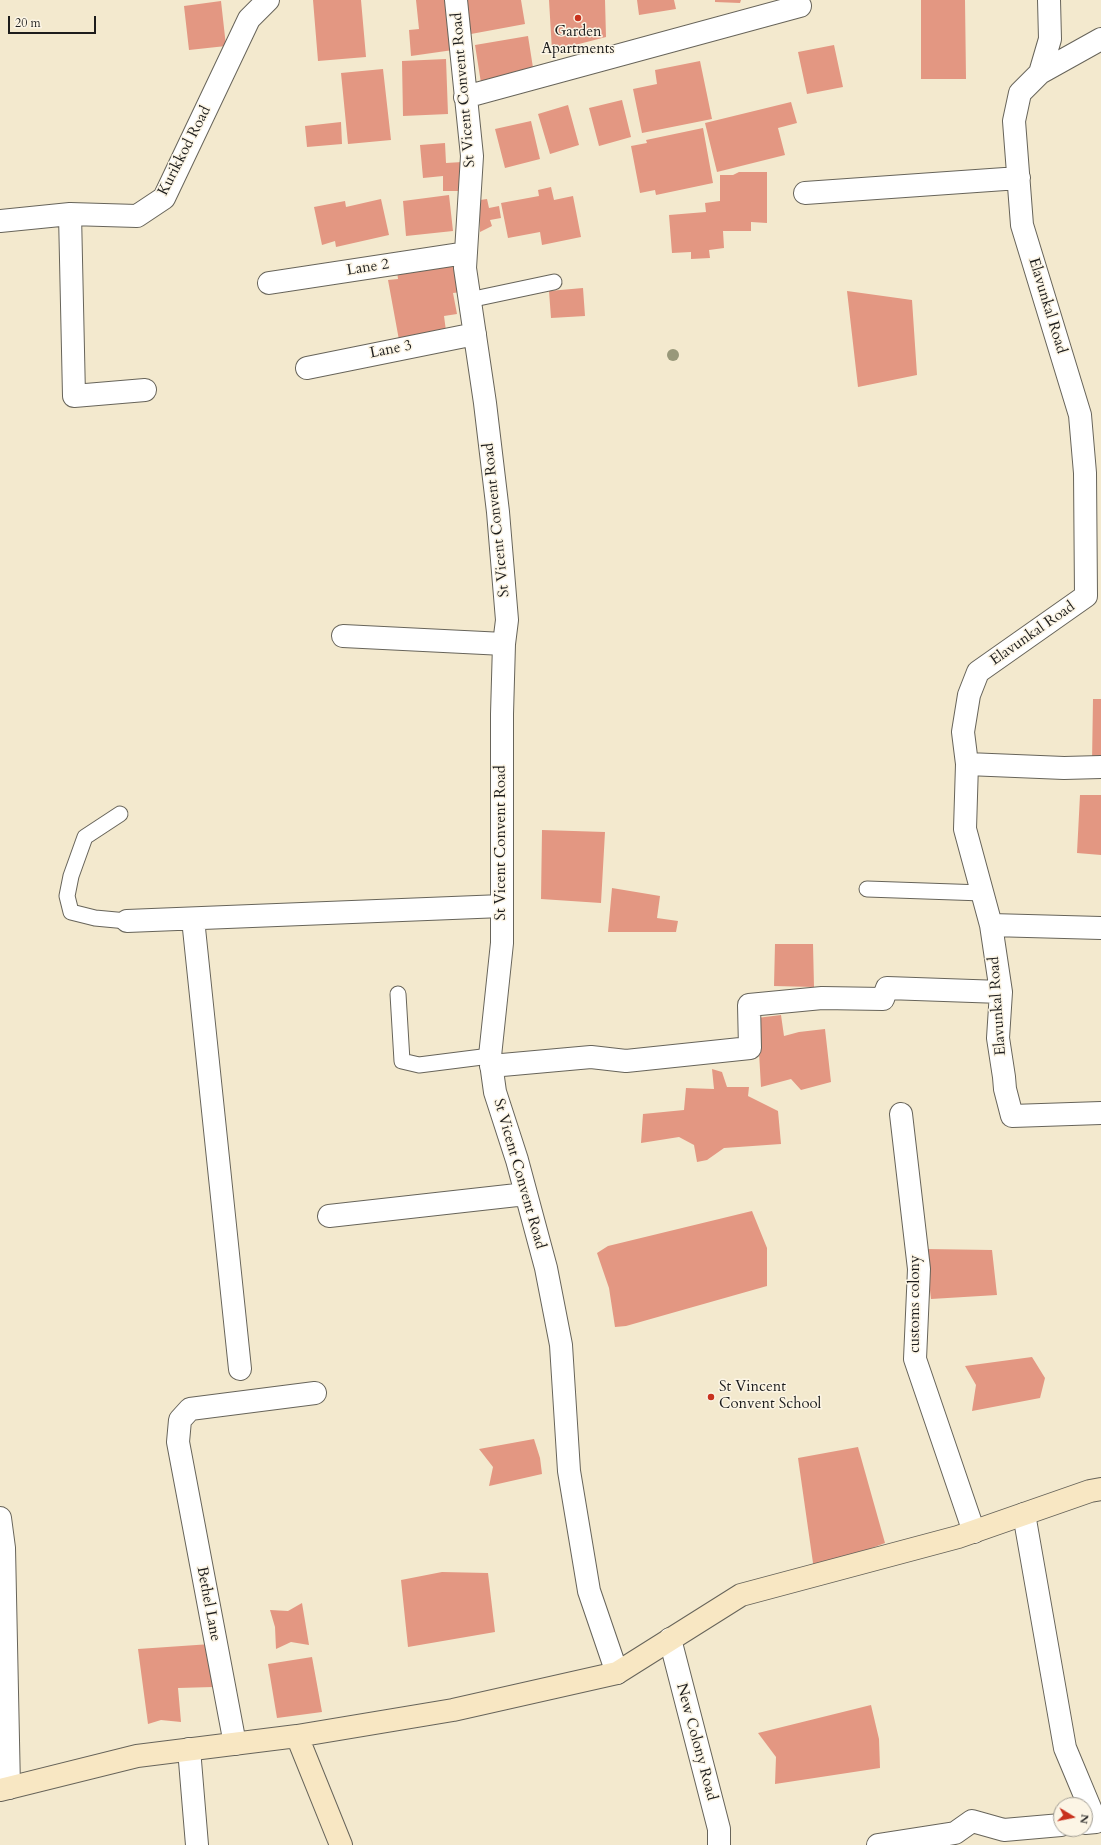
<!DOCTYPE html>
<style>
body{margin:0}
#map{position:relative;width:1101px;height:1845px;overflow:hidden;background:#f3e9ce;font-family:Cardo,serif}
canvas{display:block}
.north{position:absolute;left:1053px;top:1797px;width:40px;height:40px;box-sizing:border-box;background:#fcf5e5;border:1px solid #a29e95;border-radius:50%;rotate:100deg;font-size:11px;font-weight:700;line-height:16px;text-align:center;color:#1c1c1c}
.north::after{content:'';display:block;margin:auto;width:14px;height:18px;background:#c8321e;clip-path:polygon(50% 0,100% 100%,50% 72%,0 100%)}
.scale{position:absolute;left:8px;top:16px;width:88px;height:18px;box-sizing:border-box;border:2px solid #1c1c1c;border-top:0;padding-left:5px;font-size:12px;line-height:14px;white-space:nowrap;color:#1c1c1c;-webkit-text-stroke:3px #fcf5e5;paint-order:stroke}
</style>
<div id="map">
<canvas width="1101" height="1845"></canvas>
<div class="north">N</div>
<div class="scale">20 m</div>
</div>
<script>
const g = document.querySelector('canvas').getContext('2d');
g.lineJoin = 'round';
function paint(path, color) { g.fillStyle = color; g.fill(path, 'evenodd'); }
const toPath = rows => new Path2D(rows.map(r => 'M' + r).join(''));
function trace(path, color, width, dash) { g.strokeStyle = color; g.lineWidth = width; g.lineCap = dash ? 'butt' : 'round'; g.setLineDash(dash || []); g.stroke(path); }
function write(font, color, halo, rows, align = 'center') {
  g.font = font + ' Cardo,serif'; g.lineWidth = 3; g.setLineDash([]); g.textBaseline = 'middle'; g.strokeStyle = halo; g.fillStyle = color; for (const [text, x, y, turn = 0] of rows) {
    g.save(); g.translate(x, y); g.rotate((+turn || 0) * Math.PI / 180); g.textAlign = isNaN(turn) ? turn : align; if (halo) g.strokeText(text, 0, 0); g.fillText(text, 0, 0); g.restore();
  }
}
const building = toPath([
 [313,0,361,0,366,57,318,61],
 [416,0,447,0,453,50,411,56,409,30,419,29],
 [465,0,521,0,525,24,471,34],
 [549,0,605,0,606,37,552,51],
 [637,0,674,0,676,9,639,15],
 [715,0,741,0,740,3,715,2],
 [921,0,965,0,966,79,921,79],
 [221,1,226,46,189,50,184,6],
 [528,36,534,74,481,83,475,45],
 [834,45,843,87,807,94,798,52],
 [446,59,448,114,403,116,402,61],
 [700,61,712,119,642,133,633,89,657,84,655,70],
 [383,69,391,140,348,144,341,73],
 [622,100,631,137,599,146,589,108],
 [791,102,797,123,778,128,785,155,717,172,705,123],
 [568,105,579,145,550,154,538,114],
 [531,121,540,159,505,168,495,129],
 [341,122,342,144,307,147,305,126],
 [703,128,713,183,656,195,655,190,640,193,631,146,647,143,646,140],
 [445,143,446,163,462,162,463,191,443,191,443,176,423,178,420,145],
 [739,172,767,172,767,223,751,222,751,231,723,231,724,248,709,250,710,258,691,259,691,252,672,253,669,215,706,212,705,203,720,201,720,175,733,175],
 [551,187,554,200,573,196,581,237,542,245,540,232,508,238,501,203,539,196,538,190],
 [449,195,453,231,406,236,403,201],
 [381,199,389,235,336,247,335,241,322,245,314,207,345,201,346,207],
 [487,199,489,208,499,206,501,218,490,220,492,226,480,232,480,200],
 [457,261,462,292,453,293,457,314,444,316,446,331,399,340,388,280,398,279,397,271],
 [583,288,585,316,551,318,549,291],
 [847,291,912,300,917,375,858,387],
 [1093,699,1101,699,1101,762,1092,763],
 [1080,795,1101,795,1101,855,1077,853],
 [542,830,605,832,601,903,541,899],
 [612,888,660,896,657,918,678,921,676,932,608,932],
 [775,944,813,944,814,987,774,986],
 [781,1015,784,1036,799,1032,825,1029,831,1082,801,1090,791,1079,761,1087,757,1018],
 [712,1069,722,1072,727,1087,749,1087,748,1096,778,1111,781,1144,724,1148,707,1160,697,1162,694,1145,679,1137,641,1143,643,1114,684,1110,686,1088,714,1089],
 [752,1211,767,1248,767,1286,626,1326,615,1327,609,1288,597,1253,608,1246],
 [925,1249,992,1250,997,1295,931,1299],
 [1032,1357,1045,1378,1040,1398,972,1411,976,1385,965,1366],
 [534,1439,540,1458,542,1474,489,1486,493,1467,479,1449],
 [858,1447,885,1543,814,1570,798,1458],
 [442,1572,488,1573,495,1632,408,1647,401,1580],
 [302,1603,309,1645,291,1642,276,1649,275,1627,270,1610,288,1611],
 [211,1644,213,1687,178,1688,181,1722,161,1720,148,1724,138,1649],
 [312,1657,322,1712,277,1718,268,1664],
 [871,1705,879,1739,880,1768,775,1784,776,1757,758,1733]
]);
const lane = toPath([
 [469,300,554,282],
 [120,814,85,837,71,876,67,896,71,912,95,918,127,921],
 [867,889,983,893],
 [398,994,402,1061,419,1065,490,1056]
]);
const street = toPath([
 [456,0,472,156,465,268,485,403,498,512,507,620,504,644,502,714,502,943,490,1056,495,1092,517,1160,546,1268,561,1345,569,1471,589,1591,617,1673],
 [1049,0,1050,39,1040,73,1020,93,1014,121,1022,225,1080,415,1085,473,1086,596,978,672,969,695,963,732,967,764,965,829,991,925,1001,992,998,1038,1004,1077,1005,1089,1012,1116,1101,1113],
 [1040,73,1101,39],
 [465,97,800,6],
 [805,193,1019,178],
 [70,214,74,396,145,390],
 [0,221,70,214,137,216,164,198,249,19,268,0],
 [269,283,466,253],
 [307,368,475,334],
 [343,636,504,644],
 [967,764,1064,768,1101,767],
 [193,919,240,1369],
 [127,921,502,906],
 [991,925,1101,928],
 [491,1066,591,1057,626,1061,750,1048,749,1005,822,998,883,999,887,988,1001,992],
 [901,1114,919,1269,915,1359,974,1532],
 [329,1216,526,1194],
 [1024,1514,1065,1748,1096,1822,1085,1823],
 [0,1518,4,1548,9,1788],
 [670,1639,719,1829,719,1845],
 [235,1744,178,1442,180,1420,190,1409,315,1393],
 [189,1749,197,1845],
 [878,1845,955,1833,972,1821,1004,1830,1061,1825]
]);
const secondary = toPath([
 [297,1736,341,1845],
 [0,1790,137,1756,297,1736,453,1710,617,1673,741,1595,958,1537,1090,1491,1101,1489]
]);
const trees = [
 [673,355]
];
const markers = [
 [578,18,4,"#c8321e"],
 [711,1397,4,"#c8321e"]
];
const poiNames = [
 ["Garden",578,33],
 ["Apartments",578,50],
 ["St Vincent",719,1388,"left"],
 ["Convent School",719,1405,"left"]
];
const streetNames = [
 ["St Vicent Convent Road",464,90,-95],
 ["Kurikkod Road",185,151,-63],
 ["Lane 2",368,268,-9],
 ["Elavunkal Road",1047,306,73],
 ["Lane 3",391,350,-11],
 ["St Vicent Convent Road",497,520,-96],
 ["Elavunkal Road",1033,634,-35],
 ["St Vicent Convent Road",502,843,-90],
 ["Elavunkal Road",998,1006,-94],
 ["St Vicent Convent Road",519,1174,74],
 ["customs colony",916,1304,-90],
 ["Bethel Lane",208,1604,79],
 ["New Colony Road",696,1742,75]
];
paint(building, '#e39782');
trace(lane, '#67645a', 17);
trace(street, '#67645a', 24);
trace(secondary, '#67645a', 24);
trace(lane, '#fff', 15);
trace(street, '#fff', 22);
trace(secondary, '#f8e7c3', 22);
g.fillStyle = '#98987a';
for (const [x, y] of trees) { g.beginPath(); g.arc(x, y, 6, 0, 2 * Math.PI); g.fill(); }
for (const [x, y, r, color] of markers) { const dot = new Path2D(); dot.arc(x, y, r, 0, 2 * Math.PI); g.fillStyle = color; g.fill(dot); trace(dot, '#fcf5e5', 1.5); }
write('15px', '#1c1c1c', '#fcf5e5', poiNames);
write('15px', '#1c1c1c', '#fcf5e5', streetNames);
</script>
